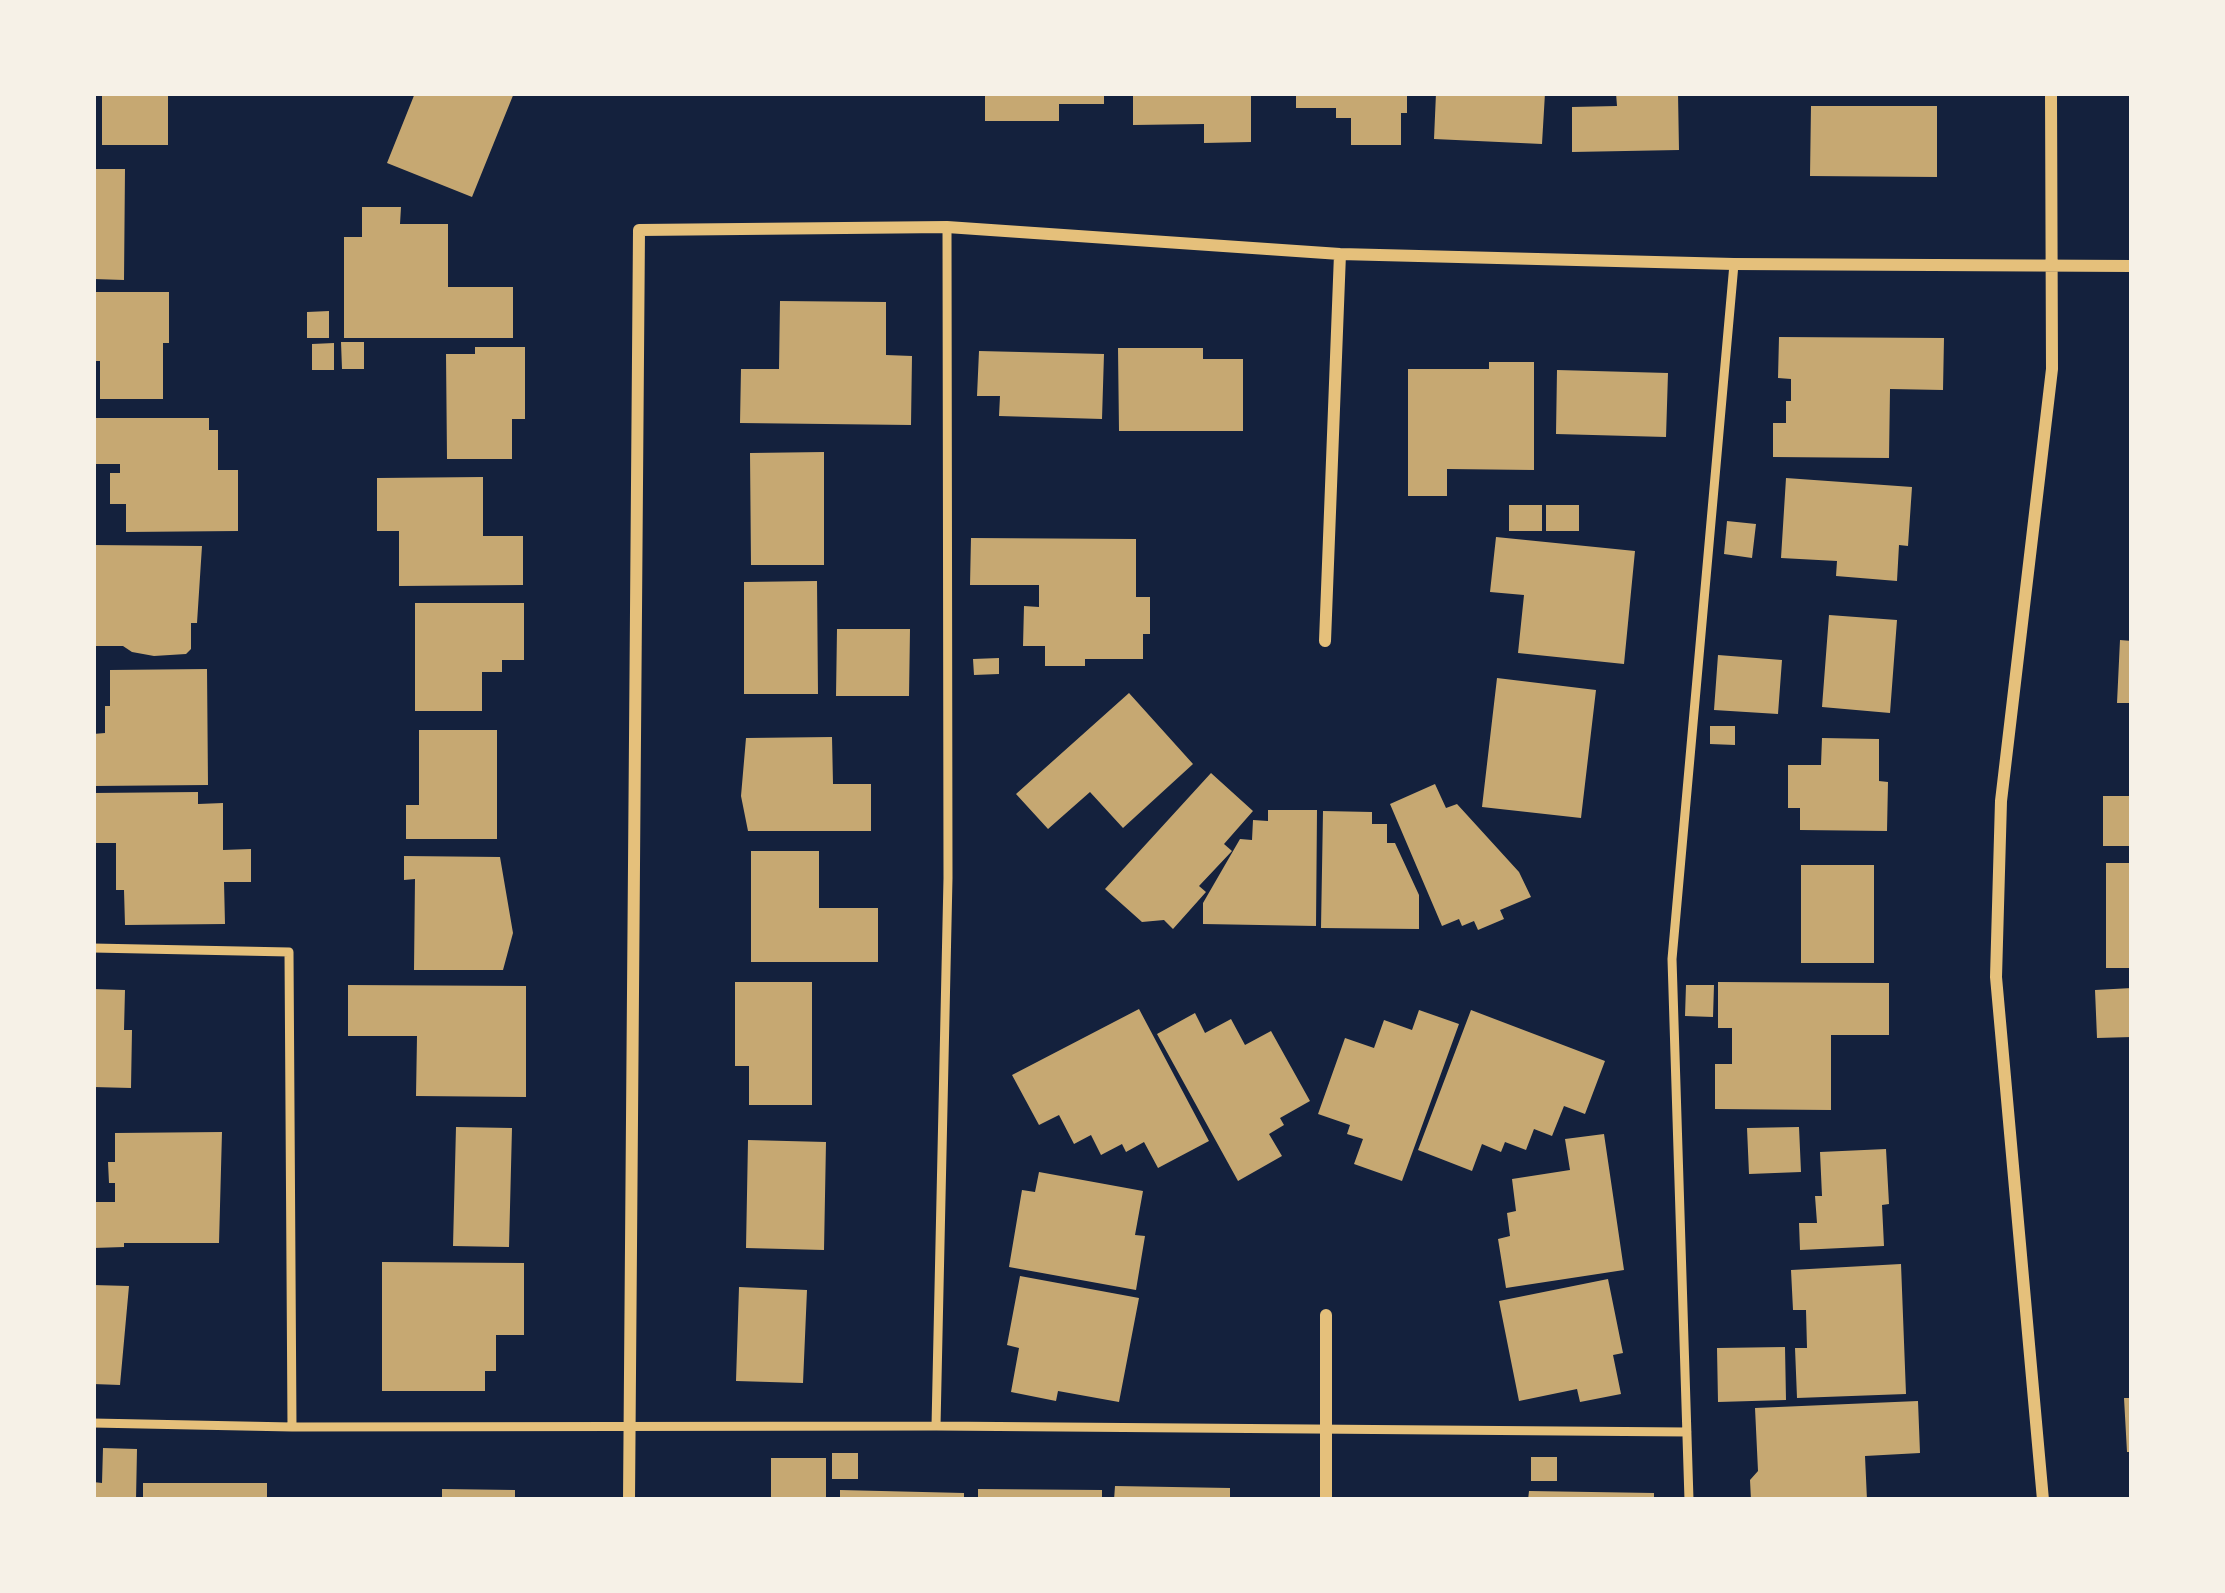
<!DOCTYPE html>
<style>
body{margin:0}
#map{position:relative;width:2225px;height:1593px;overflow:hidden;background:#14213d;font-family:"Zilla Slab",serif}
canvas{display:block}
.frame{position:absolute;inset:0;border:96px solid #f6f1e7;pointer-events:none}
</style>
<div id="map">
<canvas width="2225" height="1593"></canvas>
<div class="frame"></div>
</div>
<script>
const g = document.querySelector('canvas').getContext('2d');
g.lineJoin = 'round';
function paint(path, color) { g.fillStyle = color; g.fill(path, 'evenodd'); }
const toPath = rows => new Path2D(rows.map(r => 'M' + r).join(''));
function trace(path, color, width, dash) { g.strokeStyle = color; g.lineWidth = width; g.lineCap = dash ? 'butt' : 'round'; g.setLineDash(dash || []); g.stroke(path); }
const building = toPath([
 [102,93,168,93,168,145,102,145],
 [415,93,514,93,472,197,387,163],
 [985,93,1104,93,1104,104,1059,104,1059,121,985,121],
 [1133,93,1251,93,1251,142,1204,143,1204,124,1133,125],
 [1296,93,1407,93,1407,113,1401,113,1401,145,1351,145,1351,118,1336,118,1336,108,1296,108],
 [1436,93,1545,93,1542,144,1434,139],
 [1616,93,1678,93,1679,150,1572,152,1572,107,1617,106],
 [1811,106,1937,106,1937,177,1810,176],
 [93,169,125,169,124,280,93,279],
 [362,207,401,207,400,224,448,224,448,287,513,287,513,338,344,338,344,237,362,237],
 [93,292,169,292,169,343,163,343,163,399,100,399,100,361,93,361],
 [780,301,886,302,886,355,912,356,911,425,740,423,741,369,779,369],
 [329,311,329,338,307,338,307,312],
 [1779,337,1944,338,1943,390,1890,389,1889,458,1773,457,1773,423,1786,423,1786,401,1791,401,1791,379,1778,378],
 [341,342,364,342,364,369,342,369],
 [334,343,334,370,312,370,312,344],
 [475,347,525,347,525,419,512,419,512,459,447,459,446,354,475,354],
 [1118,348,1203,348,1203,359,1243,359,1243,431,1119,431],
 [979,351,1104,354,1102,419,999,416,1000,396,977,396],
 [1489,362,1534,362,1534,470,1447,469,1447,496,1408,496,1408,369,1489,369],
 [1557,370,1668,373,1666,437,1556,434],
 [93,418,209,418,209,430,218,430,218,470,238,470,238,531,126,532,126,504,110,504,110,473,120,473,120,464,93,464],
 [824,452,824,565,751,565,750,453],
 [483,477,483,536,523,536,523,585,399,586,399,531,377,531,377,478],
 [1786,478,1912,487,1908,546,1899,545,1897,581,1836,576,1837,561,1781,558],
 [1509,505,1542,505,1542,531,1509,531],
 [1546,505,1579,505,1579,531,1546,531],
 [1727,521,1756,524,1752,558,1724,554],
 [1496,537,1635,551,1624,664,1518,653,1524,595,1490,592],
 [971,538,1136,539,1136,597,1150,597,1150,634,1143,634,1143,659,1085,659,1085,666,1045,666,1045,646,1023,646,1024,606,1039,607,1039,585,970,585],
 [93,545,202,546,197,623,191,623,191,649,186,654,154,656,132,652,123,646,93,646],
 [817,581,818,694,744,694,744,582],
 [415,603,524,603,524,660,502,660,502,672,482,672,482,711,415,711],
 [1829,615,1897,620,1890,713,1822,707],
 [837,629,910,629,909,696,836,696],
 [2120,640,2132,641,2132,703,2117,703],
 [1718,655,1782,660,1778,714,1714,710],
 [999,658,999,674,974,675,973,659],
 [207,669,208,785,93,786,93,734,105,733,105,706,110,706,110,670],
 [1497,678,1596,690,1581,818,1482,807],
 [1129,693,1193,764,1123,828,1090,792,1048,829,1016,794],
 [1710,726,1735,726,1735,745,1710,744],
 [419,730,497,730,497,839,406,839,406,805,419,805],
 [832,737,833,784,871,784,871,831,748,831,741,796,746,738],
 [1822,738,1879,739,1879,781,1888,782,1887,831,1800,830,1800,808,1788,808,1788,765,1821,765],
 [1211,773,1253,811,1224,844,1232,851,1199,886,1206,892,1173,929,1164,920,1142,922,1105,889],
 [1435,784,1446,808,1457,804,1519,872,1531,897,1500,910,1504,919,1478,930,1474,921,1462,926,1459,919,1442,926,1390,804],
 [198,792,198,804,223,803,223,850,251,849,251,882,224,882,225,924,125,925,124,890,116,890,116,843,93,843,93,793],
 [2103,796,2132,796,2132,846,2103,846],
 [1268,810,1317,810,1316,926,1203,924,1203,903,1240,839,1252,840,1253,820,1268,821],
 [1323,811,1372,812,1372,824,1387,824,1387,843,1395,843,1419,895,1419,929,1321,928],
 [751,851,819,851,819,908,878,908,878,962,751,962],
 [404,856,500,857,513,933,503,970,414,970,415,879,404,880],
 [2106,863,2132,863,2132,968,2106,968],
 [1801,865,1874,865,1874,963,1801,963],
 [735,982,812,982,812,1105,749,1105,749,1066,735,1066],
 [1718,982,1889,983,1889,1035,1831,1035,1831,1110,1715,1109,1715,1064,1732,1064,1732,1028,1718,1028],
 [348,985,526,986,526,1097,416,1096,417,1036,348,1036],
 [1686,985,1714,985,1713,1017,1685,1016],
 [2132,988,2132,1037,2097,1038,2095,990],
 [93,989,125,990,124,1030,132,1030,131,1088,93,1087],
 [1139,1009,1209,1141,1158,1168,1144,1142,1126,1152,1122,1144,1101,1155,1091,1135,1074,1144,1059,1115,1039,1125,1012,1075],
 [1419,1010,1459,1024,1402,1181,1354,1164,1363,1139,1347,1134,1350,1125,1318,1114,1345,1038,1374,1048,1384,1020,1412,1030],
 [1471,1010,1605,1061,1585,1114,1564,1106,1552,1136,1534,1129,1526,1150,1505,1142,1501,1152,1482,1144,1472,1171,1418,1150],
 [1195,1013,1205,1033,1231,1019,1245,1045,1271,1031,1310,1101,1280,1118,1284,1125,1269,1134,1282,1156,1238,1181,1157,1034],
 [456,1127,512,1128,509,1247,453,1246],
 [1799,1127,1801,1172,1749,1174,1747,1128],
 [222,1132,219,1243,124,1243,124,1247,93,1248,93,1202,115,1202,115,1183,109,1183,108,1162,115,1162,115,1133],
 [1604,1134,1624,1270,1506,1288,1498,1239,1510,1236,1507,1213,1516,1211,1512,1179,1570,1170,1565,1139],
 [748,1140,826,1142,824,1250,746,1248],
 [1886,1149,1889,1204,1882,1205,1884,1246,1800,1250,1799,1223,1817,1223,1815,1196,1822,1196,1820,1152],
 [1039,1172,1143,1191,1135,1235,1145,1236,1136,1290,1009,1267,1022,1190,1035,1192],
 [382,1262,524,1263,524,1335,496,1335,496,1371,485,1371,485,1391,382,1391],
 [1901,1264,1906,1394,1797,1398,1795,1348,1807,1348,1806,1310,1793,1310,1791,1270],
 [1020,1276,1139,1298,1119,1402,1058,1391,1056,1401,1011,1392,1019,1348,1007,1345],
 [1608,1279,1623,1353,1613,1355,1621,1394,1580,1402,1577,1389,1519,1401,1499,1301],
 [93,1285,129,1286,120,1385,93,1384],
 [739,1287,807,1290,803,1383,736,1381],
 [1785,1347,1786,1400,1718,1402,1717,1348],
 [2124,1398,2132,1398,2132,1452,2127,1452],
 [1918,1401,1920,1453,1865,1456,1867,1500,1751,1500,1750,1480,1758,1471,1755,1408],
 [103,1448,137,1449,136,1500,93,1500,93,1482,102,1483],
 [832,1453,858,1453,858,1479,832,1479],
 [1531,1457,1557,1457,1557,1481,1531,1481],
 [771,1458,826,1458,826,1500,771,1500],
 [143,1483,267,1483,267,1500,143,1500],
 [1115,1486,1230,1488,1230,1500,1114,1500],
 [442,1489,515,1490,515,1500,442,1500],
 [978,1489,1102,1490,1102,1500,978,1500],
 [840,1490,964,1493,964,1500,840,1500],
 [1529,1491,1654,1493,1654,1500,1528,1500]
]);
const service = toPath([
 [93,948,289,952,292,1427],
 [93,1423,292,1427,936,1426,1687,1432],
 [936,1426,948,878,947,227],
 [1689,1500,1672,959,1734,264]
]);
const minor = toPath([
 [1325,641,1340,254],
 [629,1500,639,230,947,227,1340,254,1734,264,2132,266],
 [1326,1500,1326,1315],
 [2043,1500,1996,977,2001,801,2052,369,2051,93]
]);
paint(building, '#c6a872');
trace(service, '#e5c07b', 9);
trace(minor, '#e5c07b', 12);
</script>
